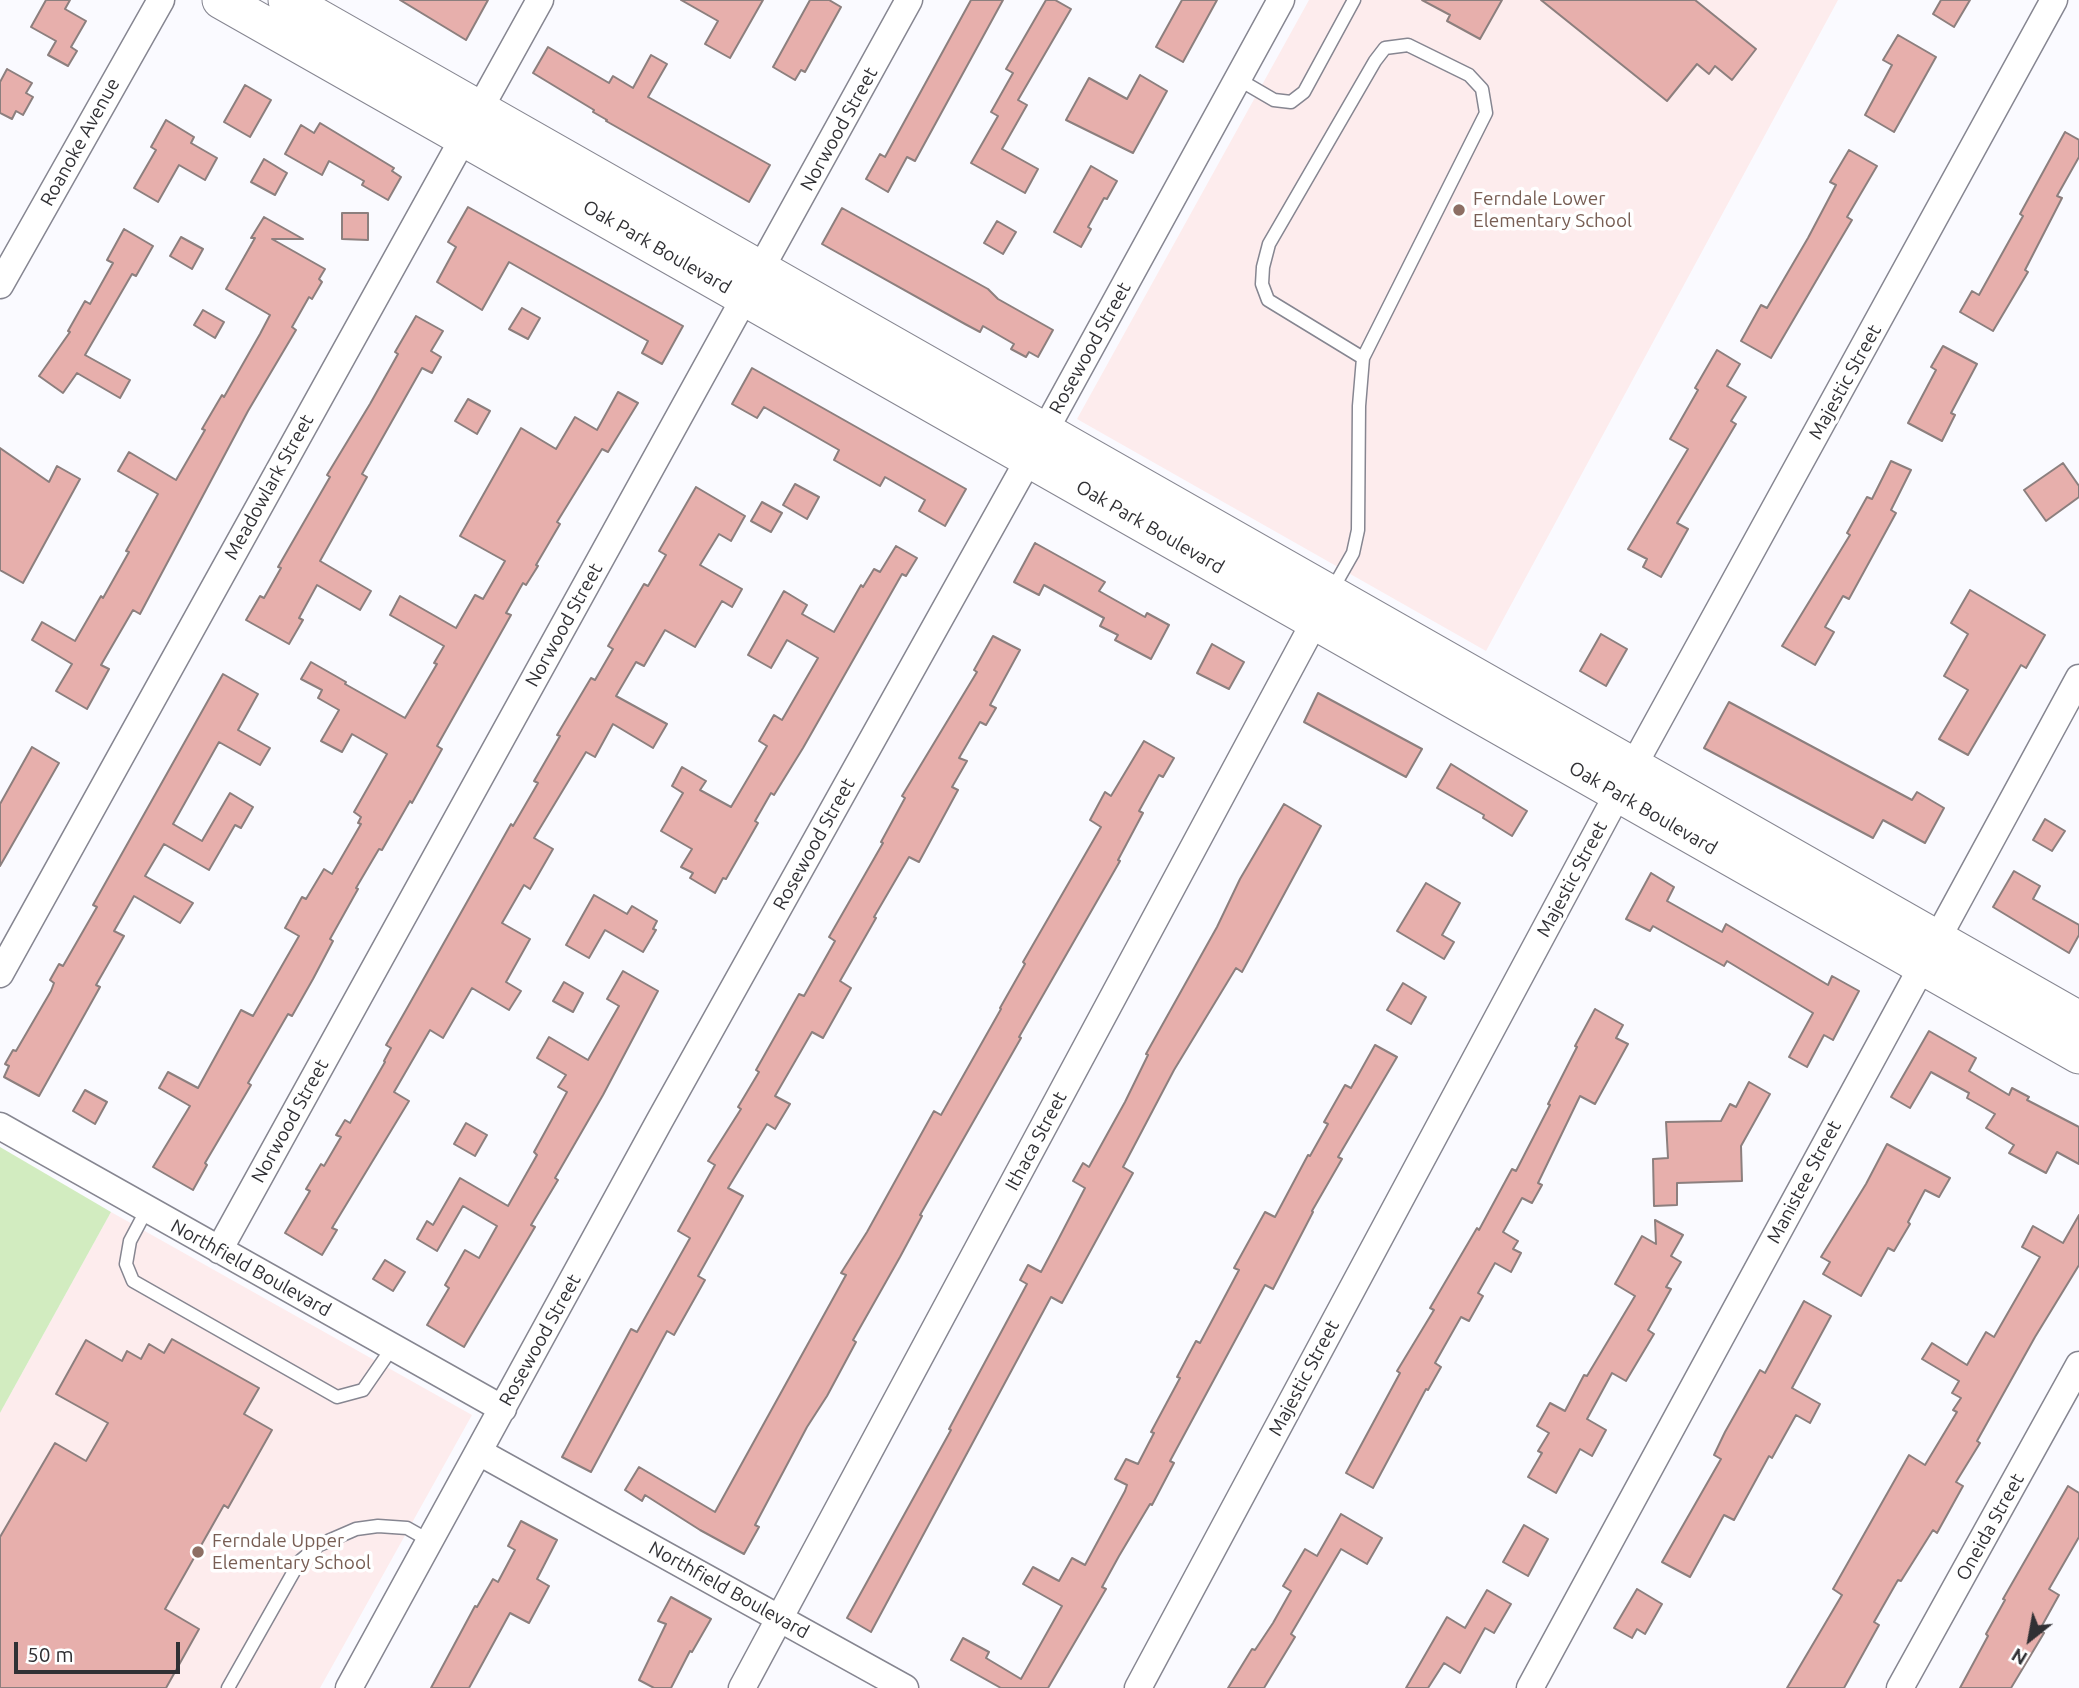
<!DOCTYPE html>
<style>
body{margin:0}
#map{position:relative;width:2079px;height:1688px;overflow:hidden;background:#fafaff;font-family:Ubuntu,sans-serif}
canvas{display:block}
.north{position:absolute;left:1995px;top:1604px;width:70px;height:70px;-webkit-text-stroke:5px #fff;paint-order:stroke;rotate:211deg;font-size:19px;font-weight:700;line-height:28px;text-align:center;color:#303034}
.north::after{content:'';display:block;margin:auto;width:24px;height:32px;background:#303034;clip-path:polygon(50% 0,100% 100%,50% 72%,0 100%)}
.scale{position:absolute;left:14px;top:1642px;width:166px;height:32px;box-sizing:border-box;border:4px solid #303034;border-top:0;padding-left:9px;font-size:21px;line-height:24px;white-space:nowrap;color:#303034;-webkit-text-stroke:5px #fff;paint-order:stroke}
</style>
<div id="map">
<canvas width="2079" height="1688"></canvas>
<div class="north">N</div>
<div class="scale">50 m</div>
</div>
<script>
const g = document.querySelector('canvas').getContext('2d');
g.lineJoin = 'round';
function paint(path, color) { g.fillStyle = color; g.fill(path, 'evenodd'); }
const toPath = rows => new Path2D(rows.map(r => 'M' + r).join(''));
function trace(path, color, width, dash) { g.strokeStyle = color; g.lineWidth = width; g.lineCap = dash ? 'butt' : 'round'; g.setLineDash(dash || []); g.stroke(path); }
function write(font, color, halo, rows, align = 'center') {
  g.font = font + ' Ubuntu,sans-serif'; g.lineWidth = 7; g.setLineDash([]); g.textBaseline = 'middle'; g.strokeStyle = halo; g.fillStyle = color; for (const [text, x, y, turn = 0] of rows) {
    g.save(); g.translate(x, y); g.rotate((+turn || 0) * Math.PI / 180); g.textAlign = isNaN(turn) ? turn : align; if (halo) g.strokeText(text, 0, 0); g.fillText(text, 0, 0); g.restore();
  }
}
const education = toPath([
 [1309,0,1838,0,1486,651,1077,419],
 [111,1212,472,1415,320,1688,0,1688,0,1413]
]);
const green = toPath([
 [0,1147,111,1212,0,1413]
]);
const building = toPath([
 [46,0,70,0,65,9,86,21,71,47,77,51,68,66,48,55,56,41,31,27,46,0],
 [400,0,488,0,466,40,400,0],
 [681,0,763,0,730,58,705,44,718,21,681,0],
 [810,0,829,0,841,7,805,72,801,70,795,80,773,67,810,0],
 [971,0,1003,0,915,161,907,157,888,192,866,179,880,154,885,157,971,0],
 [1046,0,1055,0,1071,9,1018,100,1027,105,1002,149,1038,169,1025,193,971,163,998,116,991,112,1013,73,1006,69,1046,0],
 [1182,0,1217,0,1183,62,1156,47,1182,0],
 [1422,0,1502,0,1480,39,1447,21,1450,15,1422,0],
 [1541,0,1695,0,1756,49,1732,80,1715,66,1709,74,1697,64,1667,101,1541,0],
 [1941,0,1970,0,1954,27,1933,14,1941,0],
 [1898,35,1936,57,1894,132,1865,115,1892,65,1883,60,1898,35],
 [548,47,609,83,613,76,633,88,651,55,667,64,648,97,770,165,749,202,606,121,607,120,593,112,594,110,533,73,548,47],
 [7,69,32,83,26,93,33,97,23,115,16,111,12,119,0,113,0,82,7,69],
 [1140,75,1167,91,1133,153,1066,120,1089,78,1127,99,1140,75],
 [245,85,271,100,250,137,224,122,245,85],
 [166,120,194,137,191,143,217,158,205,180,179,165,158,202,134,188,156,150,151,147,166,120],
 [320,123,394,168,392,171,401,177,388,200,362,185,364,181,329,161,322,175,285,154,301,125,314,133,320,123],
 [2065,132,2079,140,2079,157,2057,196,2062,198,2025,270,2028,272,1993,331,1960,312,1972,291,1979,295,2023,216,2020,214,2065,132],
 [1849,150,1877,166,1847,217,1852,220,1833,252,1771,358,1741,341,1761,305,1767,308,1808,238,1836,185,1830,182,1849,150],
 [264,159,287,173,275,195,251,182,264,159],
 [1091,166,1117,181,1107,199,1104,198,1088,227,1091,229,1081,247,1054,232,1091,166],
 [468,207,683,326,662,364,642,353,648,341,509,262,482,310,437,282,456,247,448,242,468,207],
 [842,208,988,289,998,299,1053,330,1038,357,1029,352,1026,357,1011,349,1014,344,983,326,980,332,965,324,822,244,842,208],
 [342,213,368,213,368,240,342,239,342,213],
 [264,217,303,239,272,239,325,269,319,279,322,282,312,299,309,297,292,327,296,330,248,411,140,614,133,610,101,665,109,669,87,709,56,691,72,664,32,640,42,622,75,641,101,596,103,598,129,552,126,551,158,494,118,471,129,452,176,480,205,430,202,429,222,395,224,397,260,334,270,315,226,289,255,238,251,238,264,217],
 [997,221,1016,232,1003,254,984,243,997,221],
 [124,229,153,246,136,276,132,274,85,355,130,380,120,398,77,373,63,393,39,376,70,332,68,331,85,301,90,304,113,263,107,260,124,229],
 [181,237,203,249,192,269,170,256,181,237],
 [522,308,540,318,528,339,509,329,522,308],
 [203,310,224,322,215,338,194,325,203,310],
 [416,316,443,331,431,351,441,357,432,373,422,368,362,474,367,477,320,561,371,591,360,610,317,585,299,618,303,620,289,644,246,620,260,596,264,598,281,568,278,567,330,477,327,475,370,404,398,354,395,352,416,316],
 [1943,346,1977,364,1951,413,1955,415,1942,441,1908,423,1936,370,1931,367,1943,346],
 [1717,350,1740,364,1727,386,1746,397,1731,421,1736,424,1677,523,1688,529,1661,577,1643,567,1647,559,1628,549,1688,449,1670,439,1698,390,1695,388,1717,350],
 [752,368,966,489,945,526,919,511,925,500,885,477,880,486,834,460,839,450,764,407,757,418,732,404,752,368],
 [618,392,638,403,608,452,602,449,557,522,560,524,536,565,538,566,526,585,523,583,506,613,511,615,437,746,442,749,412,803,410,801,382,850,379,849,356,888,358,889,330,939,333,941,313,979,292,1016,288,1014,248,1083,251,1085,205,1163,207,1165,193,1190,153,1167,190,1106,159,1088,168,1072,198,1088,241,1010,253,1016,299,936,285,928,302,897,306,899,324,869,332,874,361,824,358,823,361,817,354,812,387,754,352,734,342,752,321,741,339,710,318,698,322,690,301,679,311,662,346,682,345,684,405,718,437,664,434,663,444,646,390,615,400,596,456,628,475,595,483,599,505,561,460,536,521,428,556,449,575,417,597,430,618,392],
 [468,399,490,411,477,434,455,421,468,399],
 [0,448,49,482,57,466,80,479,23,583,0,570,0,448],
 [1891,461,1911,470,1891,510,1896,513,1849,599,1843,596,1825,627,1834,632,1815,665,1782,646,1850,535,1847,533,1867,497,1872,499,1891,461],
 [2063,463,2079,486,2079,497,2046,521,2024,490,2063,463],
 [795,484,819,497,807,519,783,505,795,484],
 [696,487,745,516,731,541,719,534,700,565,742,589,732,607,722,601,695,647,665,630,644,666,636,662,616,696,667,724,653,748,613,724,595,757,586,752,534,838,553,849,530,889,524,885,502,923,530,939,506,982,521,991,509,1010,472,988,443,1038,430,1030,394,1092,409,1101,332,1228,337,1230,322,1255,285,1233,310,1191,306,1189,321,1164,324,1166,341,1137,336,1135,345,1120,350,1123,385,1062,384,1061,391,1048,386,1045,406,1010,511,824,513,826,538,783,534,781,560,736,557,735,591,678,595,680,613,649,608,646,644,584,648,586,666,555,659,551,696,487],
 [762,502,782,513,771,532,751,521,762,502],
 [1035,543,1105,582,1099,591,1145,617,1147,613,1169,625,1151,659,1115,640,1118,635,1100,626,1104,618,1044,585,1039,595,1014,582,1035,543],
 [896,546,917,558,906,576,902,574,803,748,774,795,771,793,755,821,758,823,726,879,723,878,715,893,690,878,693,873,681,867,692,849,661,831,683,793,672,786,682,767,706,781,700,790,731,807,767,746,759,741,774,715,782,720,818,658,787,640,771,668,748,655,784,591,807,605,802,614,834,632,861,585,863,587,874,569,880,572,896,546],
 [1970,590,2045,635,2026,668,2021,665,1968,755,1939,739,1968,690,1944,676,1968,634,1951,623,1970,590],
 [1601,634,1627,649,1606,686,1580,671,1601,634],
 [993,636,1020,650,990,705,996,708,986,725,980,722,959,758,967,761,952,787,958,790,919,862,909,857,874,917,876,918,840,981,851,988,823,1038,812,1032,775,1096,790,1104,775,1129,767,1124,728,1188,743,1196,698,1276,705,1280,674,1335,667,1331,591,1472,562,1457,631,1329,637,1332,690,1238,678,1231,715,1165,708,1161,741,1109,738,1107,759,1072,756,1070,799,994,804,996,835,941,829,937,883,843,881,842,905,798,902,796,977,672,974,670,993,636],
 [1212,644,1244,662,1229,689,1197,673,1212,644],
 [223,674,258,694,238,730,270,748,260,765,219,742,173,824,202,841,230,793,253,807,241,828,235,825,209,870,164,844,145,876,193,903,180,923,134,896,114,931,124,936,96,985,100,987,39,1096,4,1077,9,1066,5,1064,13,1050,16,1051,51,991,54,983,50,980,59,964,63,966,97,907,93,905,223,674],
 [1318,693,1422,749,1406,777,1304,722,1318,693],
 [1729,702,1912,800,1917,792,1944,808,1925,843,1883,820,1873,838,1704,748,1729,702],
 [1144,741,1174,758,1163,777,1159,775,1139,811,1143,813,1118,860,1120,861,1019,1037,1021,1038,920,1215,922,1216,900,1257,853,1340,856,1342,827,1396,807,1427,755,1525,759,1527,744,1554,700,1530,645,1495,642,1501,625,1490,639,1467,715,1512,846,1275,841,1273,867,1232,934,1111,941,1115,1001,1009,1000,1008,1025,964,1023,962,1101,827,1090,820,1105,792,1111,796,1144,741],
 [32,747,59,763,0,866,0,804,32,747],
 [1451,764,1527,811,1512,836,1483,818,1484,815,1437,788,1451,764],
 [1284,804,1321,826,1242,972,1236,968,1174,1070,1123,1167,1133,1173,1062,1303,1051,1297,871,1632,847,1618,951,1430,949,1429,1027,1284,1020,1280,1028,1265,1041,1272,1058,1240,1085,1188,1073,1181,1083,1163,1089,1167,1125,1102,1148,1055,1146,1054,1217,927,1240,879,1284,804],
 [2045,819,2065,831,2052,851,2033,840,2045,819],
 [2014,871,2040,886,2033,899,2079,925,2079,935,2069,953,1993,907,2014,871],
 [1651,873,1674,887,1667,901,1722,932,1726,924,1828,985,1832,976,1859,991,1833,1040,1824,1035,1807,1067,1789,1057,1813,1013,1727,961,1724,966,1653,926,1650,931,1626,919,1651,873],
 [1426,883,1460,903,1442,935,1454,942,1444,959,1397,931,1426,883],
 [594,895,627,914,632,906,657,921,653,929,656,930,643,952,605,930,589,958,566,945,594,895],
 [623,971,658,991,603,1095,555,1178,558,1180,531,1225,535,1227,464,1347,427,1325,449,1288,445,1285,465,1250,479,1258,497,1226,463,1206,437,1251,417,1239,427,1221,433,1225,460,1178,508,1206,537,1155,534,1152,567,1092,558,1087,566,1075,537,1058,549,1037,588,1060,619,1006,607,999,623,971],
 [564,982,583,993,573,1012,553,1001,564,982],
 [1403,983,1426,997,1411,1024,1387,1010,1403,983],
 [1595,1009,1623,1025,1616,1038,1628,1044,1595,1104,1580,1096,1538,1183,1542,1185,1532,1203,1522,1198,1503,1232,1518,1241,1513,1249,1521,1253,1511,1272,1495,1263,1478,1293,1483,1296,1469,1321,1461,1317,1444,1347,1435,1363,1441,1367,1428,1390,1426,1389,1373,1488,1346,1473,1400,1373,1397,1371,1434,1310,1430,1308,1477,1228,1479,1230,1512,1169,1516,1171,1550,1105,1548,1104,1577,1047,1575,1046,1595,1009],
 [1929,1031,1976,1058,1969,1071,2009,1095,2012,1088,2029,1097,2027,1100,2079,1127,2079,1164,2057,1152,2046,1173,2009,1153,2014,1145,1986,1128,1995,1114,1967,1098,1969,1093,1931,1072,1910,1108,1891,1097,1929,1031],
 [1375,1045,1397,1057,1338,1157,1342,1159,1312,1211,1313,1212,1273,1289,1265,1285,1170,1461,1174,1463,1152,1505,1150,1504,1119,1556,1102,1587,1106,1589,1048,1688,1001,1688,951,1660,963,1638,989,1652,986,1658,1021,1679,1062,1606,1023,1584,1033,1567,1059,1581,1072,1558,1085,1565,1125,1491,1127,1485,1115,1479,1126,1459,1138,1464,1154,1433,1151,1432,1180,1378,1177,1377,1196,1341,1200,1343,1239,1270,1234,1268,1265,1212,1275,1217,1308,1155,1310,1156,1328,1124,1324,1122,1345,1085,1351,1088,1375,1045],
 [1749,1082,1770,1094,1741,1146,1742,1181,1677,1183,1677,1205,1654,1206,1653,1159,1668,1158,1666,1122,1721,1121,1730,1104,1736,1107,1749,1082],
 [85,1090,107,1102,95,1124,73,1111,85,1090],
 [466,1123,487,1135,475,1156,454,1144,466,1123],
 [1887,1144,1950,1178,1939,1197,1925,1190,1908,1222,1910,1224,1894,1251,1888,1248,1861,1296,1823,1274,1830,1262,1821,1257,1866,1184,1887,1144],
 [2079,1215,2079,1265,2035,1337,1977,1441,1980,1443,1956,1482,1963,1486,1937,1533,1933,1530,1901,1581,1898,1580,1874,1622,1879,1625,1844,1688,1787,1688,1842,1595,1833,1589,1909,1455,1925,1465,1957,1412,1953,1410,1961,1398,1952,1393,1959,1381,1922,1359,1932,1343,1967,1365,1986,1332,1994,1337,2040,1257,2022,1247,2033,1226,2063,1243,2079,1215],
 [1655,1220,1683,1235,1671,1256,1681,1262,1666,1287,1671,1289,1648,1330,1654,1334,1626,1381,1612,1373,1587,1419,1606,1430,1592,1456,1580,1449,1556,1493,1528,1477,1542,1453,1538,1451,1549,1433,1537,1426,1550,1403,1565,1411,1584,1375,1587,1376,1635,1296,1615,1284,1642,1236,1656,1244,1655,1220],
 [385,1260,405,1272,393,1291,373,1279,385,1260],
 [1804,1301,1831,1316,1792,1388,1820,1404,1810,1423,1796,1415,1772,1458,1769,1456,1734,1520,1724,1515,1690,1577,1662,1562,1721,1459,1714,1455,1725,1432,1760,1370,1765,1373,1804,1301],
 [172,1339,259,1388,244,1414,272,1430,228,1508,224,1505,165,1609,199,1629,166,1688,0,1688,0,1537,55,1443,86,1461,108,1423,56,1394,86,1340,122,1361,127,1351,141,1359,149,1344,164,1353,172,1339],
 [2068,1486,2079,1493,2079,1537,2049,1589,2059,1595,2039,1631,2044,1633,2011,1688,1960,1688,1988,1636,1986,1634,2005,1600,2003,1599,2068,1486],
 [1341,1514,1382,1538,1367,1564,1341,1549,1291,1634,1295,1637,1264,1688,1228,1688,1252,1649,1255,1650,1273,1623,1291,1591,1283,1586,1305,1549,1317,1556,1341,1514],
 [521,1521,557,1540,537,1579,549,1586,529,1623,510,1613,469,1688,431,1688,475,1606,477,1607,493,1579,498,1582,515,1550,508,1546,521,1521],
 [1524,1525,1548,1539,1528,1576,1503,1562,1524,1525],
 [1637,1589,1662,1604,1645,1634,1637,1629,1632,1638,1614,1628,1637,1589],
 [1487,1590,1511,1604,1494,1633,1485,1628,1460,1673,1444,1663,1428,1688,1406,1688,1447,1617,1465,1628,1487,1590],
 [671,1597,711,1619,692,1652,690,1651,671,1688,654,1688,639,1680,666,1624,658,1621,671,1597]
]);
const lane = toPath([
 [1238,79,1274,100,1291,102,1304,92,1354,0],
 [1332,590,1353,553,1358,530,1359,406,1363,358,1486,113,1482,89,1469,75,1408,45,1385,48,1375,61,1269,244,1263,267,1262,284,1268,300,1363,358],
 [147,1209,130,1241,126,1264,133,1281,337,1397,363,1390,392,1348],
 [228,1688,293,1573,300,1561,319,1545,356,1529,378,1526,407,1528,430,1541]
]);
const street = toPath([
 [0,285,161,0],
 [0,974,540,0],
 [0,1126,503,1409],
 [219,1250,909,0],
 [479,1452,905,1688],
 [349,1688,660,1120,1054,414,1281,0],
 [742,1688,1322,608],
 [1138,1688,1608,812,2054,0],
 [1530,1688,2079,678],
 [1900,1688,2079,1365]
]);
const secondary = toPath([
 [221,0,2079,1055],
 [287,0,2079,1020]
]);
const markers = [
 [1459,210,7,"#8d6e63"],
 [198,1552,7,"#8d6e63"]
];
const streetNames = [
 ["Norwood Street",839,129,-61],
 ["Roanoke Avenue",80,142,-61],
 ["Oak Park Boulevard",657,247,30],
 ["Rosewood Street",1090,348,-61],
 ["Majestic Street",1845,382,-61],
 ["Meadowlark Street",269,487,-61],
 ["Oak Park Boulevard",1150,527,30],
 ["Norwood Street",564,625,-61],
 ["Oak Park Boulevard",1643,808,30],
 ["Rosewood Street",814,844,-61],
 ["Majestic Street",1572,879,-62],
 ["Norwood Street",290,1121,-61],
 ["Ithaca Street",1036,1141,-62],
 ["Manistee Street",1804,1182,-62],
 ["Northfield Boulevard",251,1268,29],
 ["Rosewood Street",540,1340,-61],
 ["Majestic Street",1304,1378,-62],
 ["Oneida Street",1990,1527,-61],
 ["Northfield Boulevard",729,1590,29]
];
const educationNames = [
 ["Ferndale Lower",1473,199],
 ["Elementary School",1473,221],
 ["Ferndale Upper",212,1541],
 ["Elementary School",212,1563]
];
paint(education, '#fdeced');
paint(green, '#d2ecc0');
paint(building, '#e7afac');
trace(building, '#8c7f7e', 2);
trace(lane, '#868691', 15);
trace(street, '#868691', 29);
trace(secondary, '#868691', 39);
trace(lane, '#fff', 12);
trace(street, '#fff', 26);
trace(secondary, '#fff', 37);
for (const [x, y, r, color] of markers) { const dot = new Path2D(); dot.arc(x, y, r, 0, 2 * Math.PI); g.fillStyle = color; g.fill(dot); trace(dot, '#fff', 2.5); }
write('19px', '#303034', '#fff', streetNames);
write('19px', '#785e54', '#fff', educationNames, 'left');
</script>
